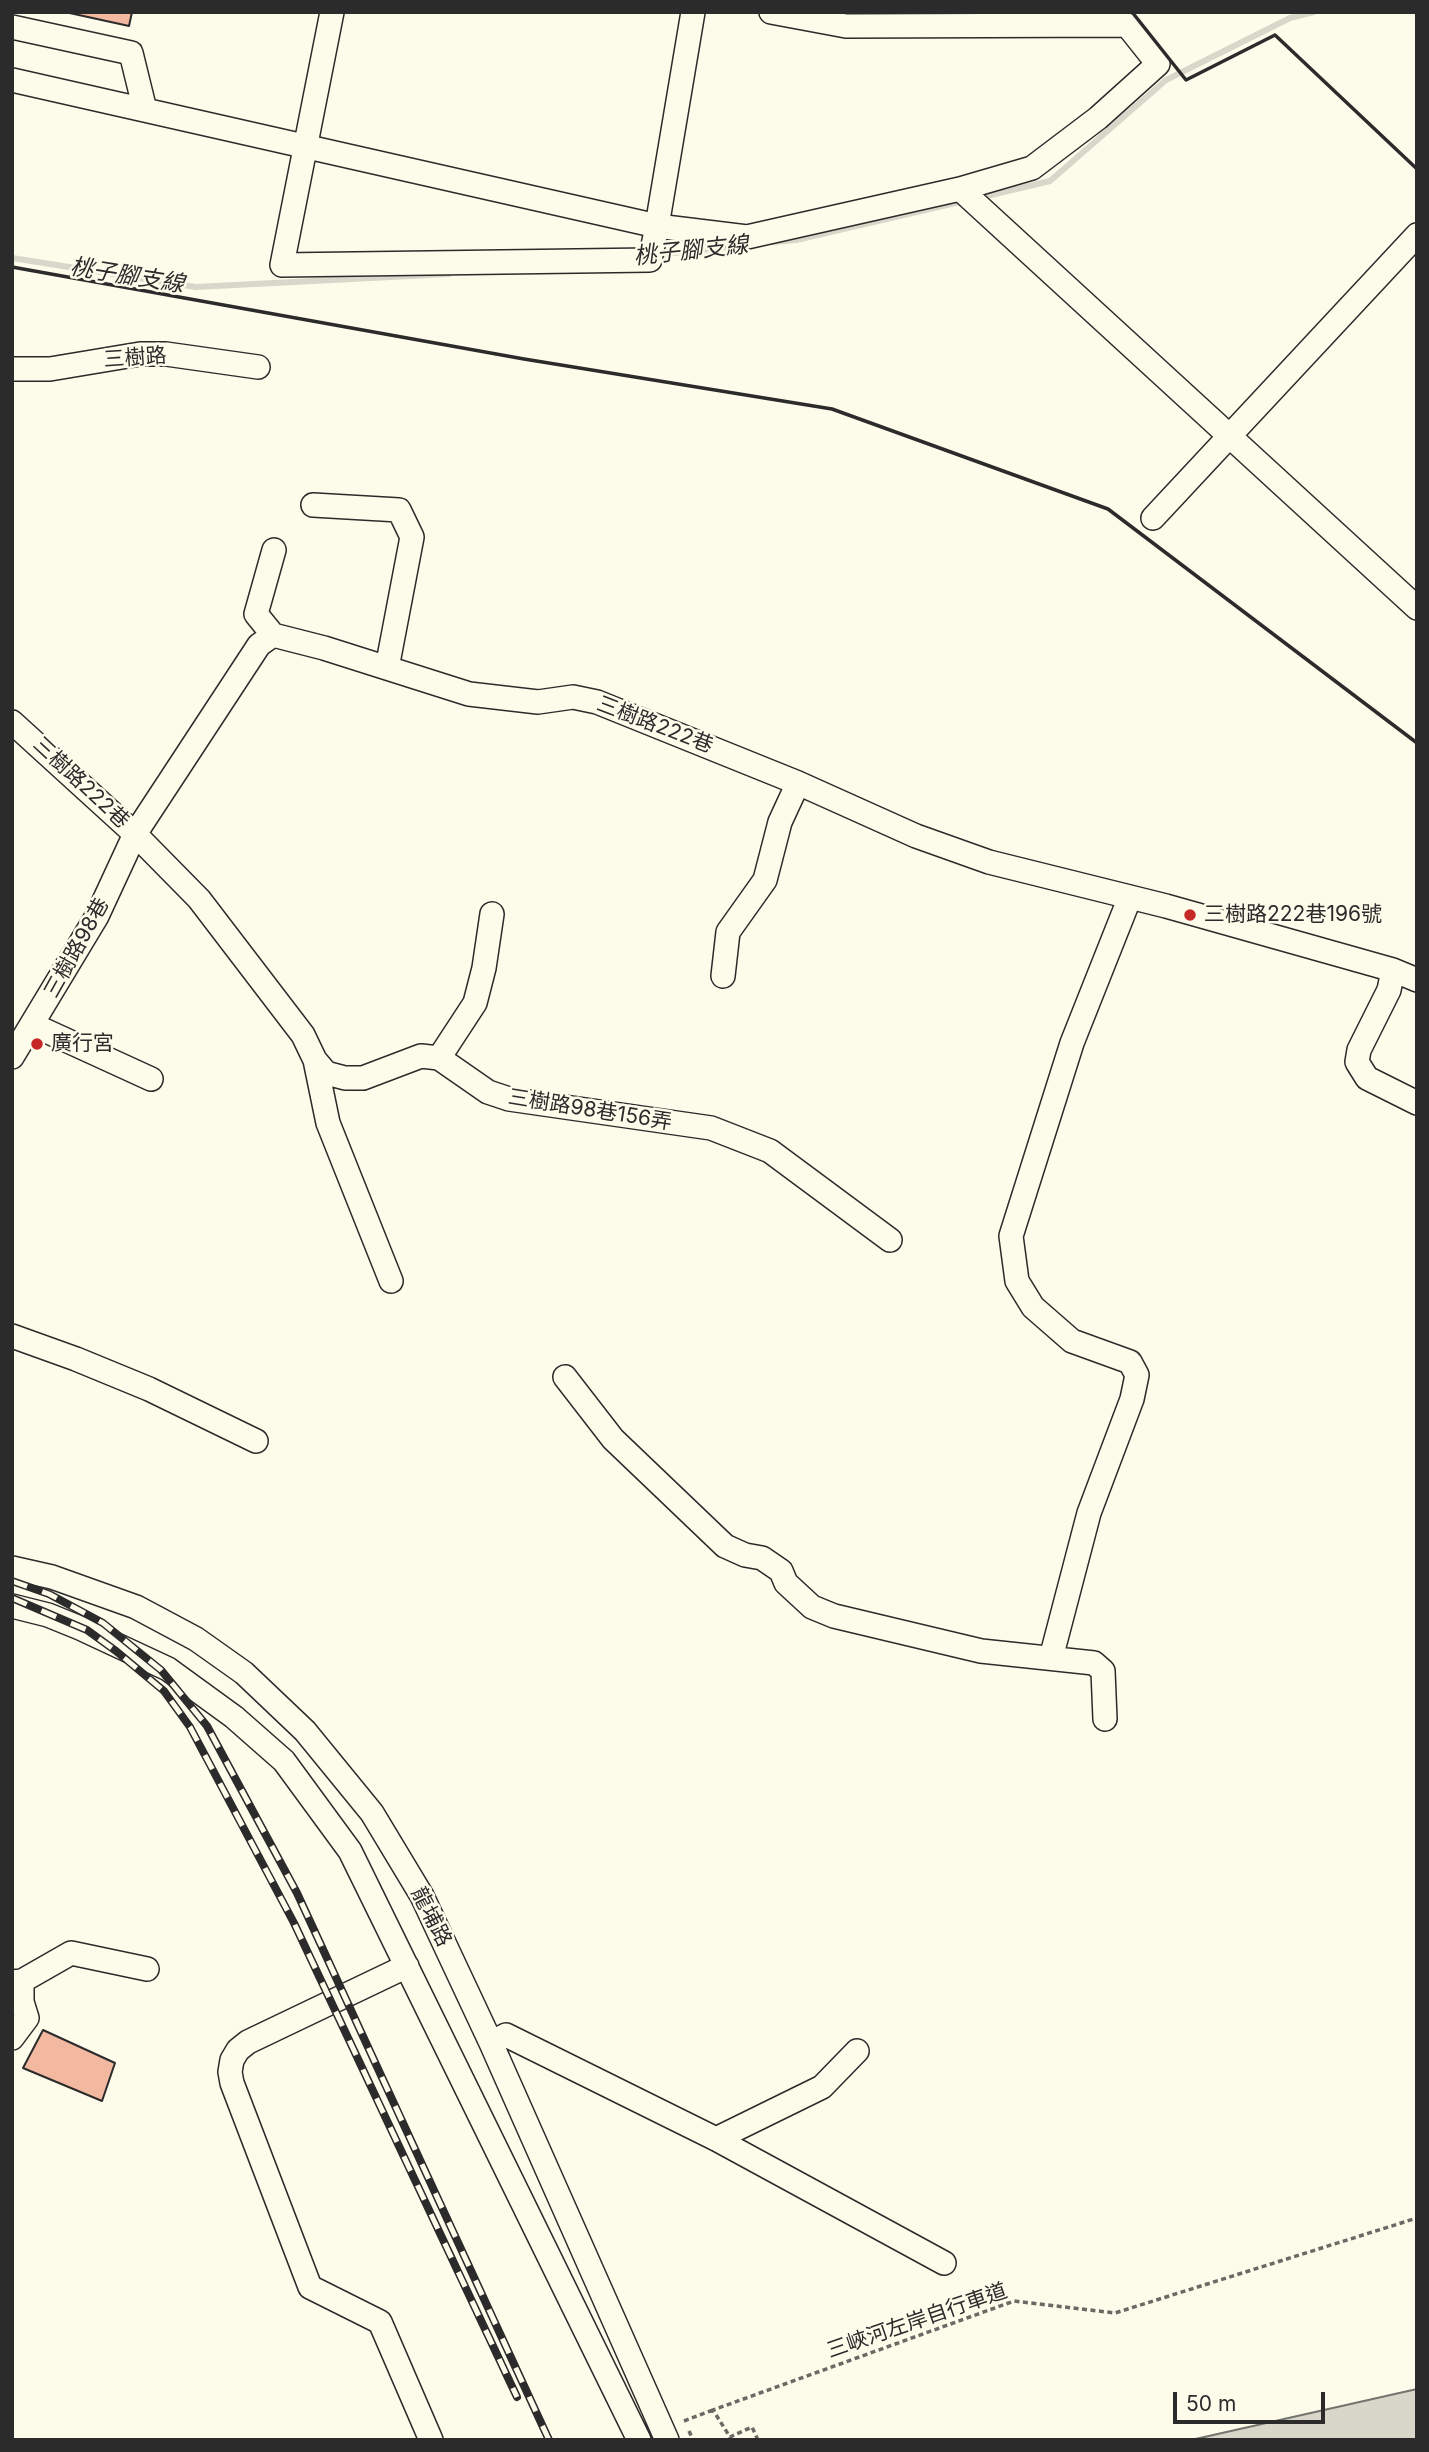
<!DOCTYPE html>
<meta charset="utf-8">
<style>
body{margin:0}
#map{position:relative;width:1429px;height:2452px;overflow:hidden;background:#fdfbea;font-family:Inter,sans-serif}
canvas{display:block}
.frame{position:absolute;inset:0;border:14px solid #2b2b2b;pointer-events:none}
.scale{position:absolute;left:1173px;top:2392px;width:152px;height:32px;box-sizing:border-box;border:4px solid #2b2b2b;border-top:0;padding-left:9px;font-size:21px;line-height:24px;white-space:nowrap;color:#2b2b2b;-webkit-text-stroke:5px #fdfbea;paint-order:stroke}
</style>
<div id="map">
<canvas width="1429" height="2452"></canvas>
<div class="frame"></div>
<div class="scale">50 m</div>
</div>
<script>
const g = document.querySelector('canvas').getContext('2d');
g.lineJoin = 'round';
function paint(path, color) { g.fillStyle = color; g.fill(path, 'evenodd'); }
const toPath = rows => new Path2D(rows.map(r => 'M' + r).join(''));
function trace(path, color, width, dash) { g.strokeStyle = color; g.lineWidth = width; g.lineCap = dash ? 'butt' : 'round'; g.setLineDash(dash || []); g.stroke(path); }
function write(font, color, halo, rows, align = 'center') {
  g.font = font + ' Inter,"Noto Sans TC",sans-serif'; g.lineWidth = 5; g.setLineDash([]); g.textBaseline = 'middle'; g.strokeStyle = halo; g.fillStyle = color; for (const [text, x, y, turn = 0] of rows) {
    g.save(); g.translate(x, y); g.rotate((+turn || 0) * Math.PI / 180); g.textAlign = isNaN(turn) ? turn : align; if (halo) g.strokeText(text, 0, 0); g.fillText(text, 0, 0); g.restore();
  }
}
const water = toPath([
 [1417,2389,1417,2440,1191,2440,1417,2389]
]);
const stream = toPath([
 [978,198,1050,181,1166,80,1290,18,1314,12],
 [773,242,796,240,964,201],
 [655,255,738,246],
 [12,258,196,287,449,274]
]);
const building = toPath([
 [65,12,132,12,129,26,65,12],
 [43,2030,115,2063,102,2101,23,2068,43,2030]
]);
const path = toPath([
 [684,2421,713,2410],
 [689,2431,693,2440],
 [743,2440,747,2440],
 [758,2440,752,2427,730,2437,713,2410,1014,2301,1115,2313,1417,2218]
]);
const minor = toPath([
 [332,12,282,265,650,260,657,226,693,12],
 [12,27,131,53,145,110],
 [12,80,657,226,747,237,960,189,1032,168,1098,118,1158,64,1127,25,846,26,771,12],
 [960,189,1417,608],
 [12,369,50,369,140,354,166,354,258,367],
 [313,505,399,510,412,537,387,668],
 [1153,518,1417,235],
 [273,635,256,614,274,550],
 [12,722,135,834,199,899,303,1035,315,1060,326,1073,345,1078,363,1078,421,1056,439,1058,488,1092,509,1099,711,1128,770,1151,890,1240],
 [1393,970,1389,990,1359,1050,1357,1062,1367,1078,1417,1103],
 [723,976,728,932,765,880,780,822,798,783],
 [33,1025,151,1079],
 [12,1057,97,916,135,834,259,645,273,635,324,648,469,694,538,702,573,697,597,702,798,783,916,836,989,862,1166,906,1393,970,1417,980],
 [439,1058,475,1003,484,968,492,914],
 [315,1060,328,1123,391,1281],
 [12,1336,76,1359,149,1389,256,1441],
 [565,1377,613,1439,725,1546,745,1555,762,1558,781,1571,786,1583,812,1607,834,1616,981,1651,1094,1663,1103,1671,1105,1719],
 [12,1568,52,1577,136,1607,196,1639,244,1673,305,1731,372,1813,422,1896,491,2043,667,2440],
 [12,1606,48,1615,80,1628,168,1669,234,1717,284,1761,350,1851,639,2440],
 [1051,1658,1089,1513,1132,1399,1137,1375,1130,1362,1072,1341,1033,1307,1017,1281,1011,1236,1072,1043,1130,897],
 [407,1966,248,2042,238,2050,232,2060,230,2072,232,2083,310,2287,380,2322,431,2440],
 [12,1982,22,1981,71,1953,147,1969],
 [12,2038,27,2018,22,2002,22,1981],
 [491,2043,506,2035,716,2139,944,2263],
 [716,2139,822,2087,857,2051]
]);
const rail = toPath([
 [12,1581,49,1594,103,1623,161,1670,207,1726,297,1893,549,2440],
 [12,1598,87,1630,116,1651,164,1691,190,1727,294,1923,517,2397]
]);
const wall = toPath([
 [1132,12,1186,80,1275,35,1417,169],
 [12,267,524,359,832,409,1108,509,1417,743]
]);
const markers = [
 [1190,915,7,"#c62828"],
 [37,1044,7,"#c62828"]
];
const streetNames = [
 ["三樹路",135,358,-4],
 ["三樹路222巷",655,725,21],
 ["三樹路222巷",81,783,43],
 ["三樹路98巷",77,948,-61],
 ["三樹路98巷156弄",590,1110,9],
 ["龍埔路",431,1917,63],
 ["三峽河左岸自行車道",917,2321,-19]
];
const poiNames = [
 ["三樹路222巷196號",1204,915],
 ["廣行宮",51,1044]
];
const waterNames = [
 ["桃子腳支線",691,251,-6],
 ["桃子腳支線",127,276,9]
];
paint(water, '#d8d7c9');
trace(water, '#74746e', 2);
trace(stream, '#d8d7c9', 6);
paint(building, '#f2b8a0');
trace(building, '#2b2b2b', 2);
trace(minor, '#2b2b2b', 26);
trace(path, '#6a6964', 3.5, [5, 3.5]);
trace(minor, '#fdfbea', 23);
trace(rail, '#2b2b2b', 8);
trace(rail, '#fdfbea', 5, [16]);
trace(wall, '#2b2b2b', 3.5);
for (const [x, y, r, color] of markers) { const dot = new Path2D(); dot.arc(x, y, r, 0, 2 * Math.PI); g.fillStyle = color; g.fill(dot); trace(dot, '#fdfbea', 2.5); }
write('21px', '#2b2b2b', '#fdfbea', streetNames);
write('21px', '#2b2b2b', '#fdfbea', poiNames, 'left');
write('italic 23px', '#2b2b2b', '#fdfbea', waterNames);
</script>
